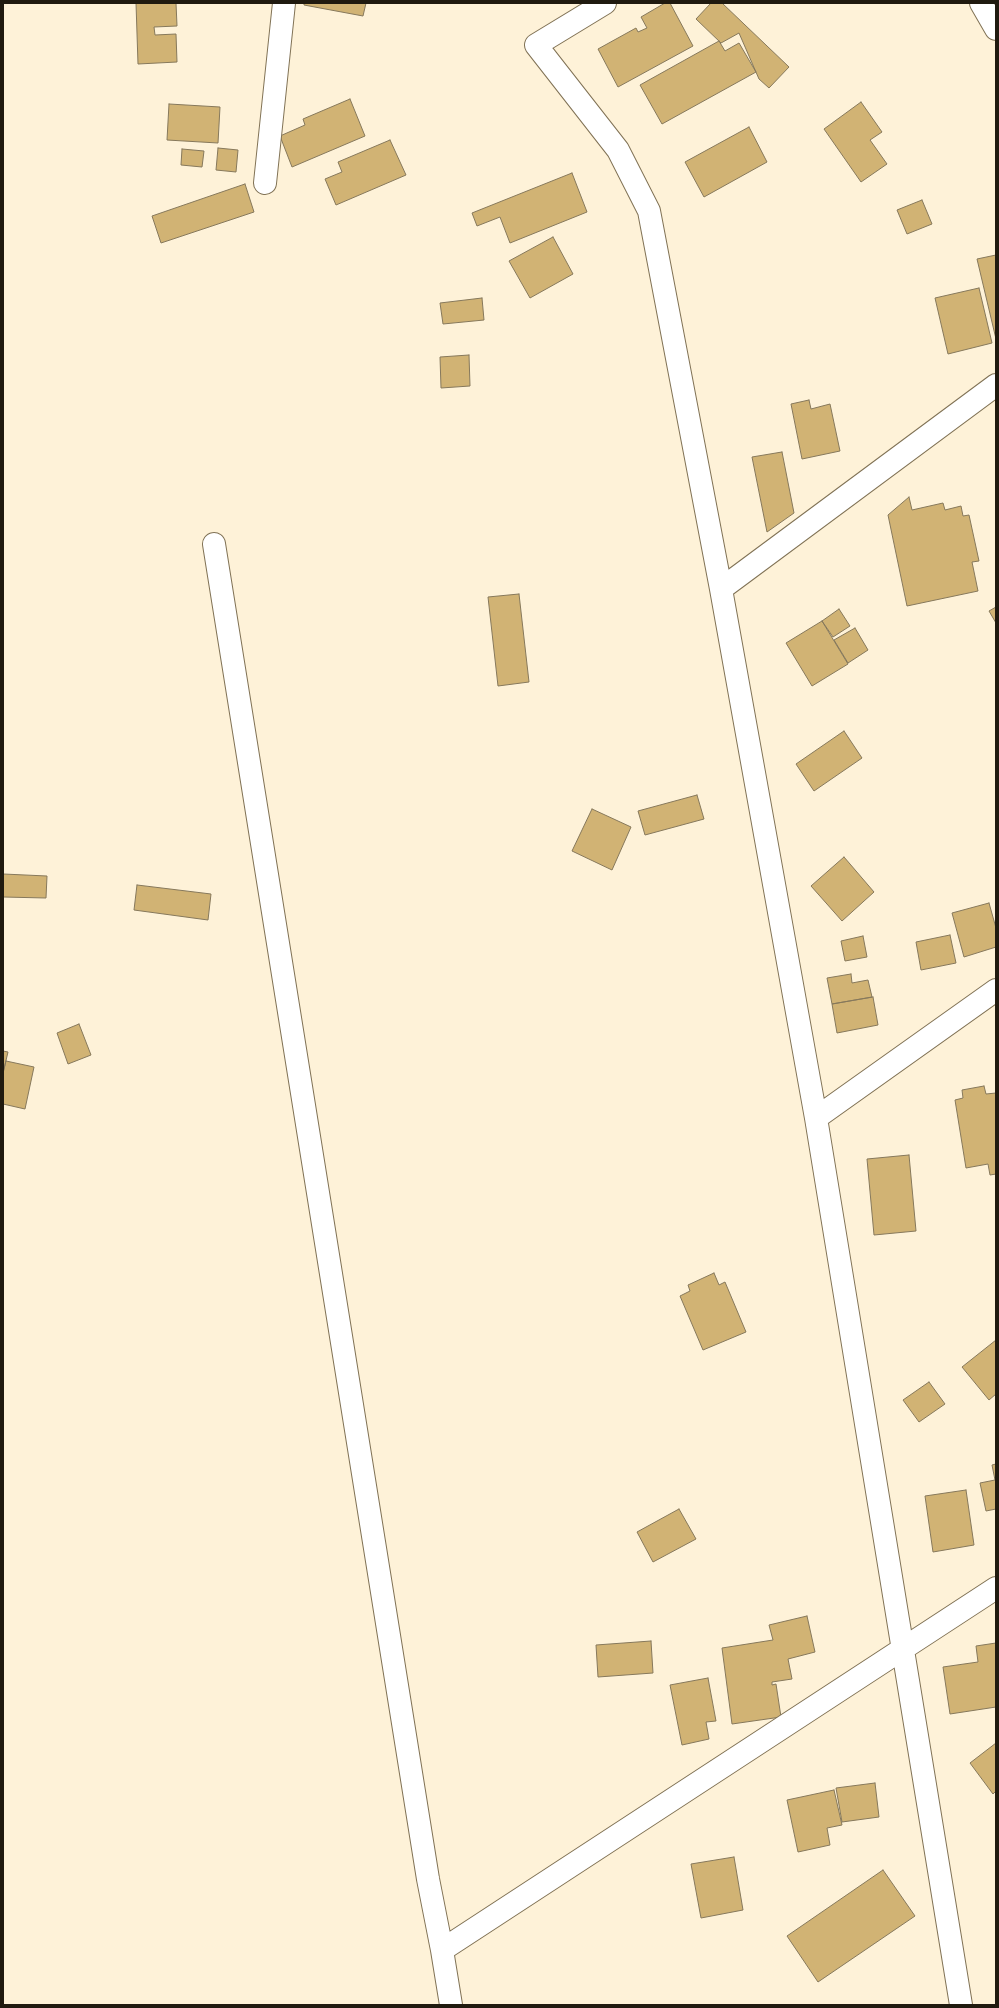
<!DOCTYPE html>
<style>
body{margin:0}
#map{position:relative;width:999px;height:2008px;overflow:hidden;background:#fef2d8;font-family:"Playfair Display",serif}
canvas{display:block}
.frame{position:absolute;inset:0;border:4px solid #201a0f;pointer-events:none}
</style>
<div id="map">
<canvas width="999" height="2008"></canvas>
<div class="frame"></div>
</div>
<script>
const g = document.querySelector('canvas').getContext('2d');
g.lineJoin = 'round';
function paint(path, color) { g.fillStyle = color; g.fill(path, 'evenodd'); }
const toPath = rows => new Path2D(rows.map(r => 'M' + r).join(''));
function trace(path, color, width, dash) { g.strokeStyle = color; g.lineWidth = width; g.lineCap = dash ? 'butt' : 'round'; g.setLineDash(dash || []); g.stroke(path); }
const building = toPath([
 [136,3,176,3,177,26,154,27,155,35,176,34,177,62,138,64,136,3],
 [304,3,366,3,363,16,304,5,304,3],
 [665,3,670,3,693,46,618,87,598,49,636,28,638,32,647,28,641,17,665,3],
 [711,3,722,3,789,67,769,88,759,79,739,33,721,43,696,19,711,3],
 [719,41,725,51,739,43,756,72,662,124,640,85,719,41],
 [350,99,365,136,292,167,280,136,305,125,303,119,350,99],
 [861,102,882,132,870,140,887,164,861,182,824,129,861,102],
 [169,104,220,107,218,143,167,140,169,104],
 [749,127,767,162,704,197,685,162,749,127],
 [390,140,406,175,336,205,325,179,342,172,338,162,390,140],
 [218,148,238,150,236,172,216,170,218,148],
 [182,149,204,151,202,167,181,165,182,149],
 [572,173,587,212,510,243,500,217,477,226,472,213,572,173],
 [245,184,254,212,161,243,152,216,245,184],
 [922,200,932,224,907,234,897,210,922,200],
 [553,237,573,274,530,298,509,261,553,237],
 [996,255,996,339,977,259,996,255],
 [979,288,992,343,948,354,935,298,979,288],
 [482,298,484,320,443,324,440,303,482,298],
 [469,355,470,386,441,388,440,357,469,355],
 [809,400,811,409,830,404,840,451,802,459,791,404,809,400],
 [782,452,794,513,767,532,752,457,782,452],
 [909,497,912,510,943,503,945,510,961,506,963,516,969,515,979,561,972,562,978,591,907,606,888,515,909,497],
 [519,594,529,682,498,686,488,597,519,594],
 [996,607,996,623,989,611,996,607],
 [839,609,850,626,833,637,822,621,839,609],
 [822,621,848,664,812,686,786,643,822,621],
 [855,628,868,650,848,663,834,640,855,628],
 [844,731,862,758,814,791,796,764,844,731],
 [697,795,704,819,645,835,638,811,697,795],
 [592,809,631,827,612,870,572,851,592,809],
 [844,857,874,892,842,921,811,886,844,857],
 [3,874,47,876,46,898,3,897,3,874],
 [137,885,211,894,208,920,134,910,137,885],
 [989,903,996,928,996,947,964,957,952,913,989,903],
 [950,935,956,963,921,970,916,942,950,935],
 [863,936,867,957,845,961,841,941,863,936],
 [851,974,852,983,868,980,872,997,832,1004,827,978,851,974],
 [873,997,878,1025,837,1033,832,1004,873,997],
 [79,1024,91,1055,68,1064,57,1033,79,1024],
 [3,1051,8,1052,3,1073,3,1051],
 [6,1061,34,1067,25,1109,3,1104,3,1073,6,1061],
 [984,1086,986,1094,996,1093,996,1174,990,1175,988,1164,966,1168,955,1100,963,1098,962,1090,984,1086],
 [909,1155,916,1231,874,1235,867,1159,909,1155],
 [714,1273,719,1285,725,1282,746,1332,703,1350,680,1296,690,1291,688,1285,714,1273],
 [996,1340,996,1394,989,1400,962,1367,996,1340],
 [929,1382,945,1404,919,1422,903,1400,929,1382],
 [996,1464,996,1509,986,1511,980,1483,995,1480,992,1465,996,1464],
 [966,1490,974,1545,933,1552,925,1496,966,1490],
 [679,1509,696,1539,653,1562,637,1532,679,1509],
 [807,1616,815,1652,788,1659,792,1679,772,1682,772,1685,776,1684,781,1717,732,1724,722,1648,773,1640,769,1625,807,1616],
 [651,1641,653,1673,598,1677,596,1645,651,1641],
 [996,1643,996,1707,950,1714,943,1667,978,1662,976,1646,996,1643],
 [708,1678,716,1721,706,1722,709,1739,682,1745,670,1685,708,1678],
 [996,1743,996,1791,993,1794,970,1763,996,1743],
 [875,1783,879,1817,842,1822,836,1788,875,1783],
 [834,1790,842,1825,827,1828,830,1845,798,1852,787,1800,834,1790],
 [734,1857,743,1910,701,1918,691,1864,734,1857],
 [883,1870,915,1916,818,1982,787,1936,883,1870]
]);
const street = toPath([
 [605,3,536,45,618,150,649,211,721,589,816,1118,961,2005],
 [981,3,996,29],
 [265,183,284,3],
 [214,544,374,1542,428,1879,442,1950,996,1588],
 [721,589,996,385],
 [816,1118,996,990],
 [442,1950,451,2005]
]);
paint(building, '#d1b374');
trace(building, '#86785b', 1);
trace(street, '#807255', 24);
trace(street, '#fff', 22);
</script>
